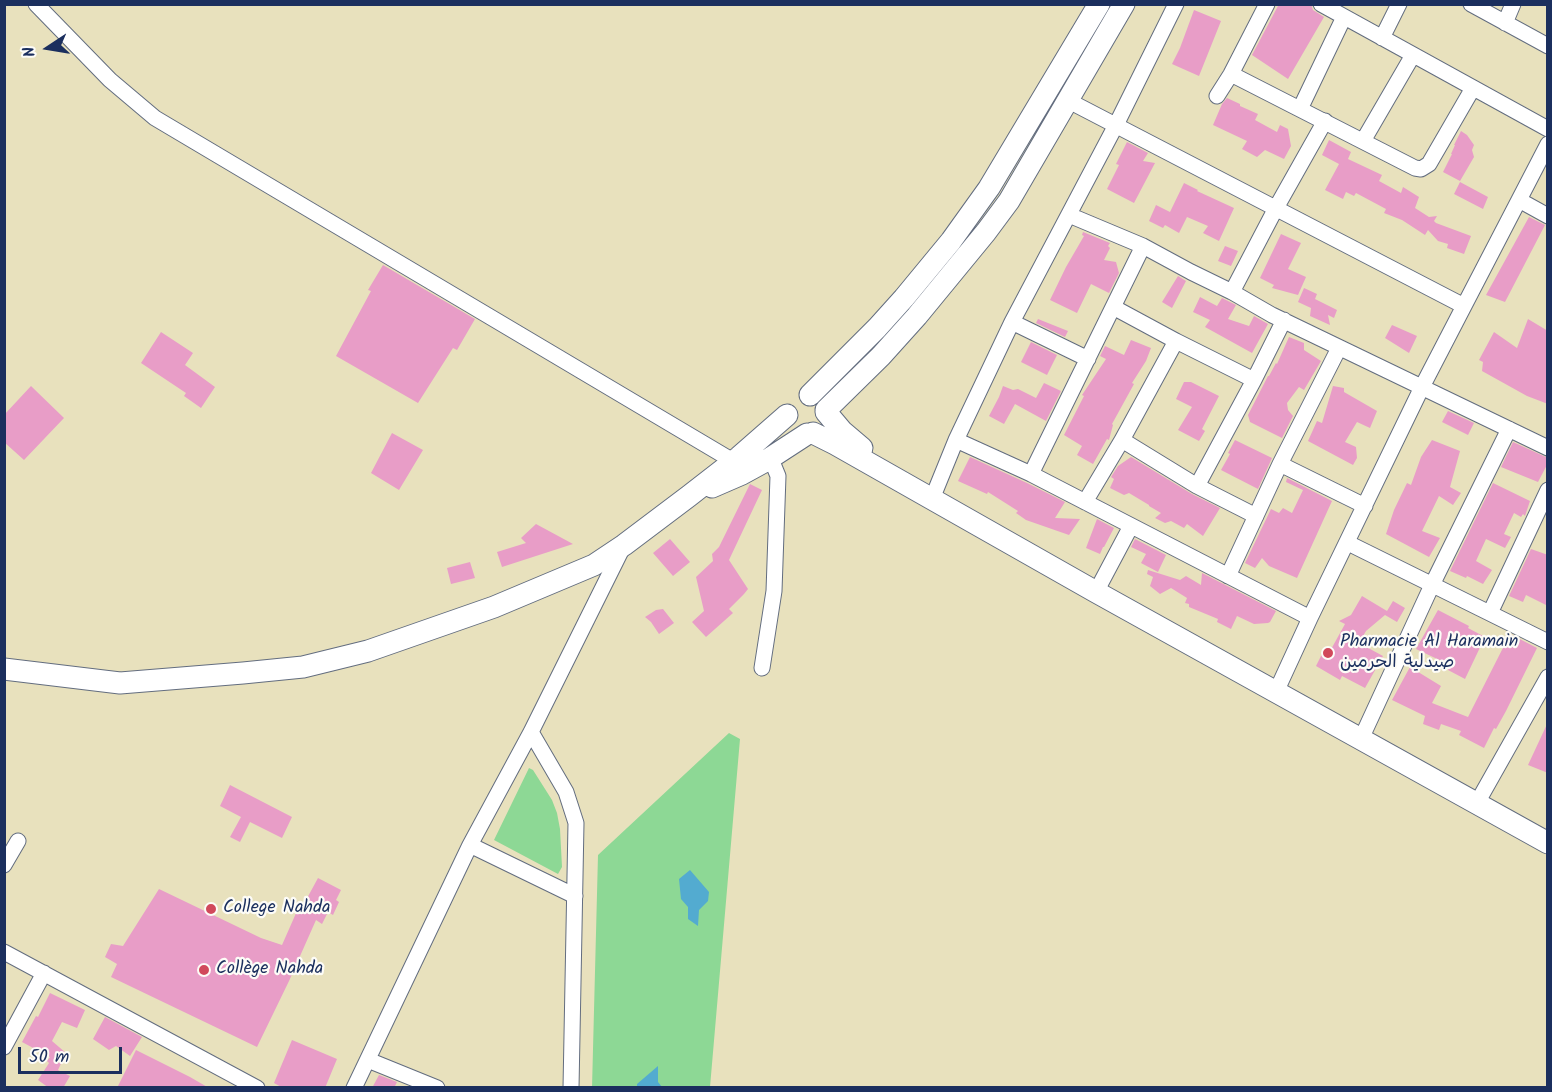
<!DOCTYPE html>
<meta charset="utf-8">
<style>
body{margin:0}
#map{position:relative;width:1552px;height:1092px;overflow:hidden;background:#e8e1bd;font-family:Kalam,sans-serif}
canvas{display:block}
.frame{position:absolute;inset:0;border:6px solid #1b2f5e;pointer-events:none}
.north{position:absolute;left:18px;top:18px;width:60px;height:60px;-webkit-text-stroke:4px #fdfcf7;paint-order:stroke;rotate:258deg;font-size:16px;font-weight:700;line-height:24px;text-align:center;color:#1b2f5e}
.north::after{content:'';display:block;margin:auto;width:21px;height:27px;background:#1b2f5e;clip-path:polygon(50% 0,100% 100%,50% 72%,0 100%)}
.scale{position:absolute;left:18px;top:1047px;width:104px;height:27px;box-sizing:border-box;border:3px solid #1b2f5e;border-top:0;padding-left:8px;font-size:18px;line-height:21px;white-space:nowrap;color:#1b2f5e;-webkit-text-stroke:4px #fdfcf7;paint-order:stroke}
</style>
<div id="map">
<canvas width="1552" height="1092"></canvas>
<div class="frame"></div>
<div class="north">N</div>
<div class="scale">50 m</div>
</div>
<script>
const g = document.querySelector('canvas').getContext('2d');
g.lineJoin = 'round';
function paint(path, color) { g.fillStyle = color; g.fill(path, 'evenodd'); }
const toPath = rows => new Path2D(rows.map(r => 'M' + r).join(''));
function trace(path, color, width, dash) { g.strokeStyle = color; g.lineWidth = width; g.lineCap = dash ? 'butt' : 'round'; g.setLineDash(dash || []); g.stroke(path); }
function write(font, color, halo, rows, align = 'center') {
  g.font = font + ' Kalam,"Playpen Sans Arabic",sans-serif'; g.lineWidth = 4.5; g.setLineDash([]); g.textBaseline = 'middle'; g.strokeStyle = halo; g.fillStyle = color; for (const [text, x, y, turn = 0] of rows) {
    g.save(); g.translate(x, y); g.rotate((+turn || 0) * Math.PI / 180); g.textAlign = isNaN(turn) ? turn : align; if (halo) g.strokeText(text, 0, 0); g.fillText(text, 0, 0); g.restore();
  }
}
const green = toPath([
 [729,733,740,739,710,1087,592,1088,598,855],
 [529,768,533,770,552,800,557,813,560,829,562,867,558,874,494,840]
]);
const water = toPath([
 [690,870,709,892,708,901,699,910,698,926,688,919,688,907,681,899,679,879],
 [658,1066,658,1082,662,1087,637,1087,637,1084]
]);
const building = toPath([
 [1279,4,1311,4,1313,10,1324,17,1288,79,1252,55],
 [1194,10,1221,21,1199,76,1172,64,1180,48],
 [1227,98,1240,104,1240,106,1258,114,1255,120,1277,132,1280,125,1288,129,1291,146,1284,159,1265,150,1257,157,1242,149,1247,141,1213,125,1222,104],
 [1461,131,1467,135,1474,145,1472,150,1474,157,1460,181,1443,172,1452,154,1451,154,1455,145,1454,145],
 [1329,140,1351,152,1348,159,1382,175,1379,181,1401,193,1403,187,1419,197,1415,208,1429,217,1437,216,1434,221,1436,223,1471,236,1464,254,1447,248,1448,244,1438,241,1428,230,1425,235,1402,220,1384,213,1386,209,1356,193,1354,196,1346,192,1343,199,1325,190,1339,164,1322,155],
 [1127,142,1148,153,1143,161,1155,163,1134,203,1107,189,1119,165,1116,164],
 [1460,182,1488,197,1483,209,1454,194],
 [1184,183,1198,190,1197,191,1234,208,1219,241,1203,233,1208,226,1187,217,1179,233,1165,225,1163,228,1149,221,1156,205,1170,212],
 [1529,217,1545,225,1505,302,1486,295],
 [1083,232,1110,243,1108,246,1110,248,1104,260,1116,262,1119,273,1109,293,1091,284,1077,313,1050,300,1066,267,1084,236,1082,235],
 [1281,234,1301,243,1288,269,1306,277,1298,295,1272,288,1274,285,1260,278],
 [1225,246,1238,251,1231,266,1218,261],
 [383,265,475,319,457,350,453,348,418,403,336,356,371,291,368,290],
 [1178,276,1186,281,1172,308,1162,302],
 [1304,288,1317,294,1315,299,1337,310,1334,318,1328,315,1330,325,1310,316,1311,308,1298,302],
 [1200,297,1217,306,1222,298,1236,305,1228,319,1249,326,1254,316,1268,324,1252,353,1205,327,1210,320,1193,312],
 [1038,319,1068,331,1065,337,1036,323],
 [1528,319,1548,331,1548,404,1527,396,1482,371,1483,362,1479,360,1494,332,1517,348],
 [1392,325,1417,336,1409,353,1385,338],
 [161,332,193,353,185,365,215,387,201,408,184,396,186,393,141,363],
 [1289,337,1304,343,1304,350,1321,361,1304,390,1299,387,1287,403,1288,410,1293,416,1282,438,1250,422,1248,415,1268,376,1269,376,1276,363,1277,364],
 [1131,340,1151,348,1146,361,1132,383,1134,384,1112,424,1113,425,1109,440,1107,439,1093,464,1077,455,1082,446,1064,435,1084,396,1082,395,1106,359,1100,356,1105,346,1124,355],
 [1031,342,1057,355,1047,375,1021,362],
 [1184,382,1191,382,1219,396,1202,429,1205,431,1199,441,1178,430,1192,407,1176,399],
 [1044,383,1061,391,1046,421,1015,404,1004,424,989,416,999,397,1003,386,1013,390,1018,389,1036,398],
 [31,386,64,418,24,460,4,442,4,415],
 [1333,386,1344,388,1344,392,1377,411,1370,428,1357,422,1345,442,1356,447,1357,458,1353,465,1308,441,1317,421,1322,423],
 [1448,411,1474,423,1468,435,1442,422],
 [392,433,423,450,399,490,371,473],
 [1235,440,1272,458,1258,489,1221,470,1230,454,1228,453],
 [1432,440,1460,451,1450,487,1461,493,1453,505,1439,496,1422,531,1440,538,1429,557,1386,534,1394,510,1407,483,1411,485,1421,457],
 [1513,442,1548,458,1548,463,1538,482,1501,467],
 [970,457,1027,483,1065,502,1055,518,1080,519,1069,535,1026,520,1016,513,1018,511,988,492,987,494,958,481],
 [1131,457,1192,494,1220,508,1203,536,1187,524,1184,528,1171,521,1165,523,1155,518,1161,513,1149,506,1149,505,1129,493,1124,495,1110,488,1114,479,1111,477,1118,466],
 [1287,478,1332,501,1297,578,1269,566,1262,558,1255,568,1245,563,1271,509,1279,513,1283,508,1292,513,1303,490,1286,482],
 [1493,483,1530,501,1525,516,1523,514,1521,517,1514,513,1504,534,1511,537,1505,548,1486,539,1476,561,1492,570,1483,584,1467,576,1466,578,1450,571],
 [750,484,762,490,729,560,748,589,744,594,729,609,733,613,706,637,692,622,704,611,696,577,713,561,712,554,719,547],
 [1097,519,1114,528,1104,547,1103,547,1100,554,1086,548],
 [536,524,573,544,502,567,497,552,526,543,521,538],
 [670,539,690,562,673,576,653,553],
 [1135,539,1166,555,1158,572,1141,563,1146,554,1131,547],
 [1531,549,1548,555,1548,606,1526,595,1523,602,1509,596],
 [470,562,475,578,451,584,447,568],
 [1148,570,1180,580,1186,576,1201,585,1202,573,1276,611,1270,622,1268,623,1254,624,1237,616,1231,629,1217,622,1218,619,1189,607,1189,604,1185,603,1187,598,1171,588,1160,594,1150,586,1153,577,1147,574],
 [1362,596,1387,611,1393,601,1405,608,1397,622,1385,615,1366,631,1359,643,1383,656,1365,688,1342,676,1340,680,1316,666,1324,650,1329,653,1345,624,1339,621,1351,615],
 [663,609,674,623,659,634,651,622,645,617,656,610],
 [1438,610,1469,626,1468,628,1485,637,1465,679,1448,670,1450,665,1416,649],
 [1510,634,1537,648,1506,711,1496,729,1494,728,1484,748,1459,735,1461,731,1441,724,1439,730,1423,724,1425,716,1392,700,1410,667,1441,686,1432,703,1468,717],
 [1548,722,1548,773,1528,765],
 [230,785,292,817,282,838,250,822,240,842,230,837,241,817,220,806],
 [318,878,341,890,336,900,339,902,333,915,328,912,322,924,316,920,289,981,257,1047,111,977,117,964,105,957,111,944,123,946,159,889,261,938,282,945,297,911,299,913],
 [50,993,85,1010,77,1028,62,1022,52,1041,66,1053,58,1070,70,1076,63,1088,49,1088,38,1080,49,1063,47,1061,50,1057,22,1042,36,1016,38,1017],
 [105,1017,142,1037,130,1056,116,1046,109,1050,93,1039],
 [292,1040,337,1059,325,1088,283,1088,274,1083],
 [136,1050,190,1077,209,1088,117,1088],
 [379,1075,397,1082,394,1088,372,1088]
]);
const minor = toPath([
 [36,4,110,80,155,118,733,461],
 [1321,4,1548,129],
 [1471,4,1548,46],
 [1505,23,1513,4],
 [1382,38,1399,4],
 [1231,74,1415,168,1421,169,1429,164,1473,88],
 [1217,96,1231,74,1267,4],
 [1067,100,1464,306],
 [1300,109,1344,17],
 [1363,141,1413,55],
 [1519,200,1548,216],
 [1069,215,1143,246,1191,272,1232,292,1272,315,1548,448],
 [1232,292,1276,208,1325,121],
 [1113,307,1176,341,1254,380],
 [1012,322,1088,359],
 [956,440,1031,474,1310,618],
 [1122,440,1197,486,1256,516],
 [1280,464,1365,506],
 [1031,474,1143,246],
 [1197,486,1254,380,1284,320],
 [932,499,956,440,1012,322,1116,125,1176,4],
 [1085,502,1122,440,1176,341],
 [1348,543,1548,642],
 [1228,576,1280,464,1339,348],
 [1096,592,1131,526],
 [1490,613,1548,490],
 [762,668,774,591,778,476,771,459],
 [1276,692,1310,618,1422,387,1548,144],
 [531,732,566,792,576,823,571,1088],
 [1361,739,1432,585,1509,429],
 [1477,803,1548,677],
 [470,845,575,896],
 [4,865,18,841],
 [4,952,257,1088],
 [4,1047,44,973],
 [368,1060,437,1088],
 [354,1088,470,845,531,732,624,545]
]);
const secondary = toPath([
 [810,395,877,328,904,298,951,241,989,188,1099,4],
 [826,410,881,356,917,316,986,232,1009,201,1124,4],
 [826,412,842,431,862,448],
 [813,433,835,444,1096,592,1548,843],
 [712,487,742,474,764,462,807,434],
 [4,669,120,683,243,673,303,667,368,651,494,607,594,565,624,545,689,496,739,457,787,415]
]);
const markers = [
 [1328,653,6,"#d1495b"],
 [211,909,6,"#d1495b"],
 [204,970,6,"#d1495b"]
];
const poiNames = [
 ["Pharmacie Al Haramain",1340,643],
 ["صيدلية الحرمين",1340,664],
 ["College Nahda",223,909],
 ["Collège Nahda",216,970]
];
paint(green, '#8dd895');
paint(water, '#53abd0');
paint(building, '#e89dc7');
trace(minor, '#636d7f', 17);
trace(secondary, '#636d7f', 23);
trace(minor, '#fff', 15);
trace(secondary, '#fff', 21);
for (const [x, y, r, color] of markers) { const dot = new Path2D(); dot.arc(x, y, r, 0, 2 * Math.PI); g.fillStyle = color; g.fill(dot); trace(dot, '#fdfcf7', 2); }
write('18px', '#1b2f5e', '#fdfcf7', poiNames, 'left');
</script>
